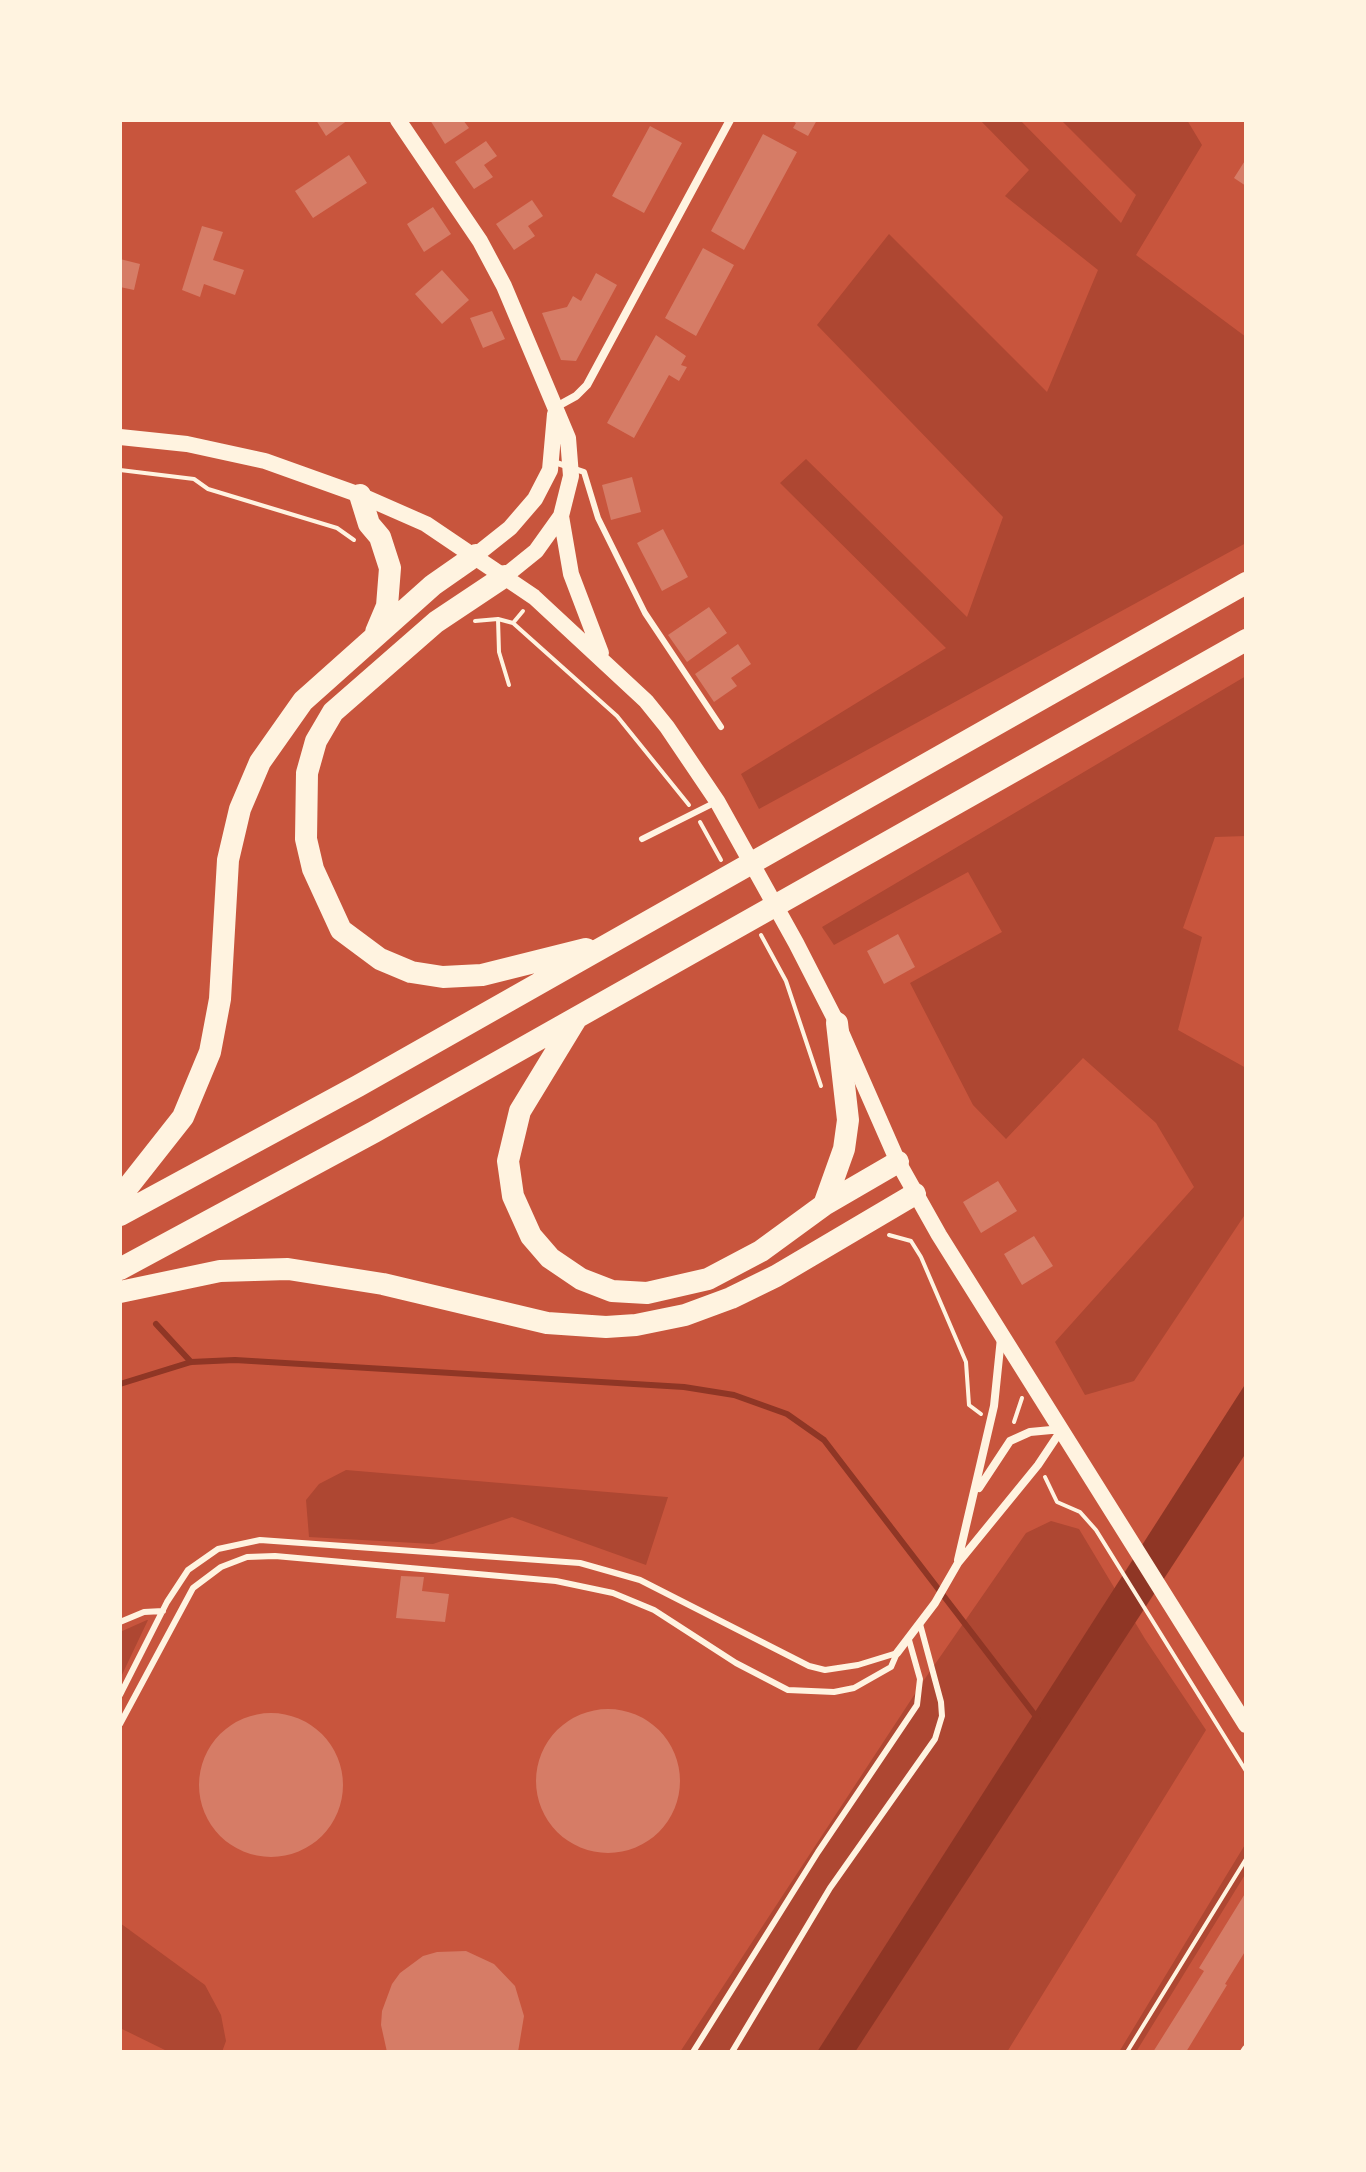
<!DOCTYPE html>
<style>
body{margin:0}
#map{position:relative;width:1366px;height:2172px;overflow:hidden;background:#c8553d;font-family:Mulish,sans-serif}
canvas{display:block}
.frame{position:absolute;inset:0;border:122px solid #fff3e0;pointer-events:none}
</style>
<div id="map">
<canvas width="1366" height="2172"></canvas>
<div class="frame"></div>
</div>
<script>
const g = document.querySelector('canvas').getContext('2d');
g.lineJoin = 'round';
function paint(path, color) { g.fillStyle = color; g.fill(path, 'evenodd'); }
const toPath = rows => new Path2D(rows.map(r => 'M' + r).join(''));
function trace(path, color, width, dash) { g.strokeStyle = color; g.lineWidth = width; g.lineCap = dash ? 'butt' : 'round'; g.setLineDash(dash || []); g.stroke(path); }
const green = toPath([
 [980,120,1020,120,1121,223,1136,195,1061,120,1187,120,1202,145,1136,255,1246,337,1246,543,759,809,741,774,946,648,780,483,806,459,967,617,1003,517,817,325,889,234,1047,392,1098,270,1005,196,1029,170],
 [1246,676,1246,836,1215,837,1183,928,1202,937,1178,1030,1246,1068,1246,1213,1134,1381,1085,1395,1055,1342,1194,1187,1156,1123,1083,1058,1006,1139,973,1105,910,983,1002,932,968,872,834,945,822,927],
 [346,1470,667,1497,668,1497,646,1565,512,1517,433,1544,309,1537,306,1500,319,1484],
 [1051,1521,1079,1529,1145,1639,1206,1730,1007,2052,680,2052,924,1680,1026,1533],
 [147,1620,148,1620,120,1679,120,1632],
 [1246,1843,1246,1873,1136,2052,1119,2052],
 [120,1923,205,1985,221,2015,226,2041,222,2052,169,2052,120,2028]
]);
const water = toPath([
 [1246,1383,1246,1453,855,2052,817,2052]
]);
const stream = toPath([
 [156,1324,191,1362],
 [120,1384,191,1362,235,1360,684,1387,734,1395,787,1414,824,1440,1038,1719]
]);
const building = toPath([
 [316,120,348,120,326,136],
 [430,120,463,120,469,128,445,144],
 [791,120,817,120,808,136,793,128,796,123],
 [650,126,682,143,644,213,612,196],
 [763,134,797,152,744,250,711,231],
 [486,141,497,156,484,165,493,177,474,189,455,162],
 [349,155,367,183,313,218,295,191],
 [1246,159,1246,186,1234,178],
 [532,200,543,216,528,226,535,236,514,250,496,224],
 [433,207,451,234,424,252,407,224],
 [202,226,223,232,213,260,244,270,235,295,204,284,200,297,182,290],
 [703,248,734,265,696,336,665,318],
 [120,259,140,264,134,290,120,287],
 [442,270,469,300,442,324,415,294],
 [596,273,617,285,576,361,561,360,542,313,567,307,573,296,581,301],
 [492,311,505,339,483,348,470,318],
 [656,335,686,356,681,365,687,367,679,381,669,375,634,438,607,423],
 [632,477,641,512,611,520,602,485],
 [663,529,688,577,662,591,637,543],
 [709,607,727,633,687,662,668,635],
 [738,644,751,664,731,678,737,686,714,702,695,674],
 [898,934,915,967,884,984,867,951],
 [998,1181,1017,1211,981,1233,963,1202],
 [1034,1236,1053,1266,1022,1285,1004,1254],
 [401,1576,424,1577,422,1591,449,1594,445,1622,396,1618],
 '536 1781a72 72 0 1 1 144 0a72 72 0 1 1-144 0Z',
 '199 1785a72 72 0 1 1 144 0a72 72 0 1 1-144 0Z',
 [1246,1892,1246,1950,1225,1984,1227,1985,1186,2052,1153,2052,1204,1971,1199,1968],
 [466,1951,494,1964,515,1986,524,2016,518,2052,387,2052,381,2025,382,2011,392,1984,400,1973,423,1956,437,1952]
]);
const path = toPath([
 [120,470,194,479,208,489,337,528,354,540],
 [498,619,499,652,509,685],
 [475,621,498,619,513,623,523,611],
 [513,623,617,716,689,805],
 [700,822,721,860],
 [761,935,786,981,821,1086],
 [889,1235,911,1241,921,1257,966,1362,969,1405,981,1414],
 [1014,1422,1022,1398],
 [1045,1477,1057,1502,1080,1512,1096,1530,1246,1771],
 [1127,2052,1246,1859]
]);
const service = toPath([
 [551,461,584,472,598,518,645,613,721,727],
 [642,839,714,803],
 [120,1622,144,1612,163,1611],
 [120,1695,167,1602,188,1570,218,1549,260,1540,580,1563,640,1580,809,1666,825,1670,858,1665,897,1653],
 [120,1724,193,1588,221,1567,247,1557,275,1556,556,1581,613,1593,654,1610,736,1663,788,1690,834,1692,854,1688,891,1667,897,1653],
 [693,2052,818,1852,917,1705,920,1679,909,1640],
 [732,2052,830,1888,935,1739,942,1716,941,1702,920,1624]
]);
const minor = toPath([
 [556,407,576,396,587,385,730,120],
 [979,1488,1010,1441,1030,1432,1062,1429],
 [958,1560,994,1406,1001,1338],
 [897,1653,935,1603,958,1563,1038,1465,1062,1429],
 [1244,2052,1246,2049]
]);
const secondary = toPath([
 [398,120,480,241,504,286,568,438,571,476,561,516,536,551,505,576],
 [120,437,187,444,265,461,360,495,426,524,534,597,646,701,667,727,717,801,796,943,837,1023,898,1162,939,1235,1246,1725],
 [561,516,571,574,601,653],
 [476,555,510,528,535,499,550,470,555,414]
]);
const motorway = toPath([
 [360,495,369,524,380,537,390,568,387,606,376,632],
 [505,576,436,622,333,712,316,741,307,773,306,839,313,869,341,930,380,959,411,972,443,977,482,975,586,949],
 [576,1019,520,1111,508,1161,513,1196,531,1236,550,1258,581,1279,612,1291,647,1293,708,1279,761,1251,824,1205,898,1162],
 [120,1197,183,1117,210,1052,220,999,228,860,240,809,260,762,303,701,433,585,476,555],
 [824,1205,844,1149,848,1120,837,1023],
 [120,1215,358,1086,1246,583],
 [120,1269,374,1132,1246,640],
 [120,1292,220,1271,288,1269,383,1284,547,1323,606,1327,636,1325,685,1315,731,1298,776,1276,915,1194]
]);
paint(green, '#ae4732');
paint(water, '#8f3625');
trace(stream, '#8f3625', 6);
paint(building, '#d67c66');
trace(path, '#fff3e0', 4);
trace(service, '#fff3e0', 6);
trace(minor, '#fff3e0', 8);
trace(secondary, '#fff3e0', 16);
trace(motorway, '#fff3e0', 22);
</script>
